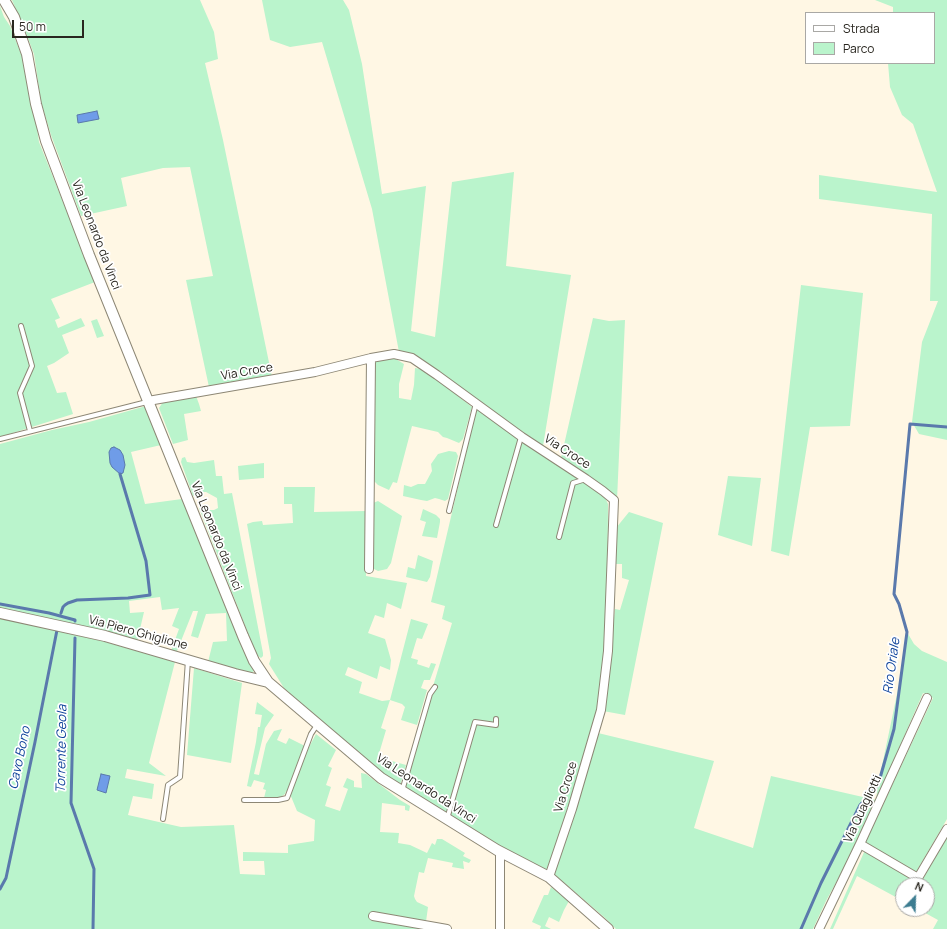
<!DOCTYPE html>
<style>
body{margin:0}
#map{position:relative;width:947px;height:929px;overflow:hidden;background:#fff7e4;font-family:Manrope,sans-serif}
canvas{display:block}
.legend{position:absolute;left:805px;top:12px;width:130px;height:52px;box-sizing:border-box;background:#fff;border:1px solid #a9a8a5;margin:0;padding:5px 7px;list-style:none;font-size:12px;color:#29261f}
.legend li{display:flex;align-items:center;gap:8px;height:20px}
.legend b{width:20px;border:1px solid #a9a8a5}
.north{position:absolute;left:895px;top:877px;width:40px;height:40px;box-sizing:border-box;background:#fff;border:1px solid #a9a8a5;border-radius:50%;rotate:23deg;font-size:11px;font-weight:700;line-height:16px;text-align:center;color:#29261f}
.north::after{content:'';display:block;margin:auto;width:14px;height:18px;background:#3d7d91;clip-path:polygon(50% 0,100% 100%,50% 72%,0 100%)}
.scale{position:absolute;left:12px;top:20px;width:72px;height:18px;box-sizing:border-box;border:2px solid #29261f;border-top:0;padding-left:5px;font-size:12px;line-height:14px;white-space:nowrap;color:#29261f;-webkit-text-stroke:3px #fff;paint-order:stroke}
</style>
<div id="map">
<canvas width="947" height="929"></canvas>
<ul class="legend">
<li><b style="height:5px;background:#fff"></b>Strada</li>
<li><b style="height:11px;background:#baf4cc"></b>Parco</li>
</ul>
<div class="north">N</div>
<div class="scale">50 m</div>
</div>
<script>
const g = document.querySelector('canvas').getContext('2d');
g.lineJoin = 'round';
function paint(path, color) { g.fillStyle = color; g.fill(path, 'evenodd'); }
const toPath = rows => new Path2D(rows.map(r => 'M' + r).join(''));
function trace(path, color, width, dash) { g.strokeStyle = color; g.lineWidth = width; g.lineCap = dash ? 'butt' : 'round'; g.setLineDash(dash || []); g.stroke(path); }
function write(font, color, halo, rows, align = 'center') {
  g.font = font + ' Manrope,sans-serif'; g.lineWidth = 3.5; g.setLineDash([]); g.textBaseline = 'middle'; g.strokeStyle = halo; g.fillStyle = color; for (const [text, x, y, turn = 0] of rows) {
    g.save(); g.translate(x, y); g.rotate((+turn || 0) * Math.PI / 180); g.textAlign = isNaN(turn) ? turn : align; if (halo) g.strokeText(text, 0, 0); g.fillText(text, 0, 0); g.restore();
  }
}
const green = toPath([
 [12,0,200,0,214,32,218,59,205,63,223,140,272,377,209,387,186,280,213,276,190,167,163,168,121,178,127,206,81,216,51,135,41,102,34,54,24,28],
 [262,0,343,0,349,10,362,64,382,194,426,186,411,331,435,337,452,182,514,172,506,266,571,275,543,446,438,372,399,352,372,209,322,42,290,47,270,40],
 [875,0,947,0,947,440,919,434,912,422,922,342,938,301,930,301,932,214,819,199,819,175,937,192,913,124,902,115,890,87,888,63,934,63,934,13,893,13,893,7],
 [0,6,4,17,10,26,25,64,36,122,39,142,95,282,51,299,60,318,55,320,58,328,81,318,85,326,62,335,69,353,54,363,47,366,57,393,66,392,73,414,0,437],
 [801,285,863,293,850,426,810,427,789,556,771,551],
 [593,318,609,321,625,320,617,500,561,458],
 [97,319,104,336,97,338,91,321],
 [394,358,404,364,399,384,399,398,411,400,414,385,415,368,421,369,444,385,472,407,463,439,459,443,447,438,443,437,438,432,412,426,397,483,393,482,389,490,378,485,374,481,374,361],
 [196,396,199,404,201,411,184,414,188,440,173,444,159,408,163,402],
 [146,406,161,445,131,452,145,504,182,499,226,601,254,671,248,675,208,662,213,642,227,641,226,613,206,614,198,638,191,636,198,611,193,611,177,651,171,651,179,629,172,626,179,608,162,610,160,597,129,601,130,613,144,612,137,642,0,611,0,444,52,430,89,422],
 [477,406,603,493,608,504,607,650,600,710,549,872,502,848,405,787,432,695,434,683,452,623,442,619,445,606,431,602],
 [449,451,456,452,458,456,448,499,445,501,439,499,435,498,427,501,421,500,403,496,404,485,411,487,418,484,425,484,432,471,431,464,438,454],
 [185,457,187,462,194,463,214,460,216,476,222,476,224,494,232,493,263,653,263,656,261,658,258,656,255,651,199,508,204,507,208,510,214,510,218,508,217,498,206,492,203,492,193,496,181,462,182,458],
 [264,463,264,478,239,480,238,466],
 [728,476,761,478,752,546,718,535],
 [284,487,315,487,314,512,367,511,366,576,407,583,401,609,387,603,384,618,375,615,368,633,385,639,391,660,390,670,380,666,377,679,348,667,345,675,362,682,359,693,382,701,390,700,411,619,428,624,422,639,417,638,411,658,418,660,417,664,429,668,431,663,436,664,430,680,424,680,421,688,427,690,417,725,401,720,405,707,402,704,390,700,381,728,386,730,378,757,406,765,400,786,369,763,284,688,269,664,271,658,247,524,253,522,262,521,263,525,293,523,292,504,284,504],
 [378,501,402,516,391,563,387,569,378,571,374,569,373,503],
 [423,509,436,515,440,519,440,522,437,538,422,536,426,522,420,520],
 [629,512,663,523,625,715,603,711,615,609,620,610,629,580,622,578,622,564,614,564,616,528],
 [418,555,433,561,430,577,427,582,406,577,408,567,415,569],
 [0,618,102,641,175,662,149,763,166,776,127,769,125,778,154,784,152,799,133,796,128,815,181,827,234,825,240,874,265,875,264,861,243,861,243,852,288,853,288,845,314,841,315,820,297,811,290,794,291,792,286,791,285,794,279,798,264,798,266,790,263,789,265,783,254,780,251,787,247,786,256,742,258,727,260,727,262,715,255,714,257,702,274,715,265,728,254,774,259,775,266,744,274,731,282,729,277,740,286,744,289,738,303,745,308,749,316,734,336,750,328,766,332,768,326,785,331,787,325,806,340,811,348,789,343,787,347,778,354,781,354,787,362,788,361,773,366,774,400,800,410,806,409,811,405,810,405,806,382,803,380,832,399,833,398,843,410,845,427,853,432,843,435,845,437,839,442,839,465,853,463,856,471,860,469,863,463,861,464,869,452,867,453,863,428,858,424,873,419,872,414,896,415,899,417,902,428,907,425,929,0,929],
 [907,632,914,644,922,651,947,662,947,819,916,872,865,843,933,698,923,693,858,842,826,901,813,929,616,929,604,917,554,874,598,733,714,761,694,828,753,848,771,776,876,800,878,785,902,670],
 [194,668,242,683,231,763,187,755],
 [947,837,947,929,933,929,938,920,918,909,927,909,927,885,903,885,903,901,857,876,833,929,830,929,865,850,920,884],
 [551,887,569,901,564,910,559,922,549,917,545,926,551,929,540,929,541,926,532,922,544,895,548,895]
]);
const water = toPath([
 [97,111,99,119,78,123,77,115,97,111],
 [114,447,120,450,123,455,125,465,123,473,120,474,112,467,110,463,109,452,111,448,114,447],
 [101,774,110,776,106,793,97,790,101,774]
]);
const stream = toPath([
 [0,604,49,613,75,620,75,621],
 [61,613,63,607,65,605,68,603,77,600,128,598,150,595,146,561,120,474],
 [75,638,71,803,94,869,93,929],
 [0,889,6,878,35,742,57,630],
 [801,929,821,883,860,805,878,785,894,729,907,632,899,604,894,594,910,424,947,427]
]);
const service = toPath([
 [21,326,32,366,20,393,30,431],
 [0,439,147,402],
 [449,511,476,403],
 [496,525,521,437],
 [559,537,573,483,586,479],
 [402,791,430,694,435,687],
 [244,800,278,800,287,798,311,734,317,725],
 [163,819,168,785,180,777,188,660],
 [447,819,475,722,496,725,496,719]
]);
const minor = toPath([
 [148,401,315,372,371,358,394,354,412,358,437,375,522,437,586,479,603,491,614,500,608,651,601,710,572,809,549,877],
 [369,569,371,358],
 [860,844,918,878,947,829],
 [500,852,500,929],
 [373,916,447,929],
 [819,929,860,844,927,698]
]);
const tertiary = toPath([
 [4,0,14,17,27,54,36,104,46,141,89,255,243,636,254,661,268,682,381,778,497,850,549,877,608,929],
 [0,613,105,636,235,674,268,682]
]);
const streetNames = [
 ["Via Leonardo da Vinci",96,235,69],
 ["Via Croce",247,372,-10],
 ["Via Croce",567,452,33],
 ["Via Leonardo da Vinci",216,536,68],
 ["Via Piero Ghiglione",138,633,15],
 ["Via Croce",566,787,-73],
 ["Via Leonardo da Vinci",426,789,33],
 ["Via Quagliotti",863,809,-65]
];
const waterNames = [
 ["Rio Oriale",892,666,-82],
 ["Torrente Geola",62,749,-89],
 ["Cavo Bono",20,758,-78]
];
paint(green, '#baf4cc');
paint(water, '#6f9ce8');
trace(water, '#5a79ac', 1);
trace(stream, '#5a79ac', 3);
trace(service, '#8d8775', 6);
trace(minor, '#8d8775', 10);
trace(tertiary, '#8d8775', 12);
trace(service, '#fff', 4);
trace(minor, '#fff', 8);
trace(tertiary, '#fff', 10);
write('12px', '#29261f', '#fff', streetNames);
write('italic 13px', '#0f439b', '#fff', waterNames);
</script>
